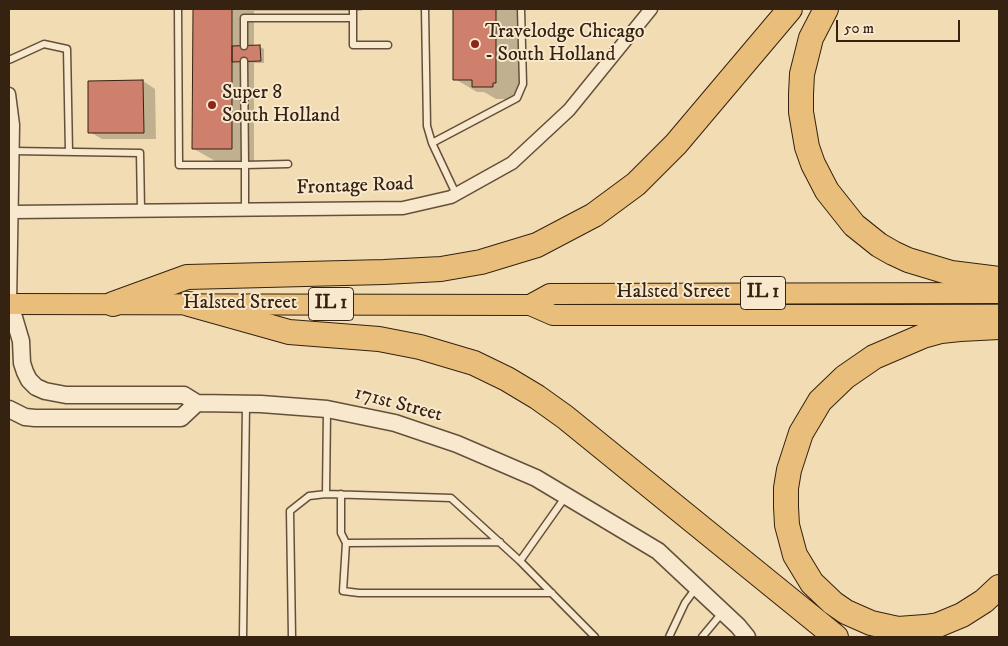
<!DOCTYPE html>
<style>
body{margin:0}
#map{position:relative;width:1008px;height:646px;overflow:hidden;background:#f2dcb3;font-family:"IM FELL DW Pica",serif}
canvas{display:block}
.frame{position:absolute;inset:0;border:10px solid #352211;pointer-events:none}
.scale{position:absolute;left:836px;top:20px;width:124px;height:22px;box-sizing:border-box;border:2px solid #352211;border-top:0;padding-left:6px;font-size:15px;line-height:18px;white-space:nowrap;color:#352211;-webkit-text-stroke:4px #f7e8ce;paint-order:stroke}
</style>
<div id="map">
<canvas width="1008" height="646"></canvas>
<div class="frame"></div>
<div class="scale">50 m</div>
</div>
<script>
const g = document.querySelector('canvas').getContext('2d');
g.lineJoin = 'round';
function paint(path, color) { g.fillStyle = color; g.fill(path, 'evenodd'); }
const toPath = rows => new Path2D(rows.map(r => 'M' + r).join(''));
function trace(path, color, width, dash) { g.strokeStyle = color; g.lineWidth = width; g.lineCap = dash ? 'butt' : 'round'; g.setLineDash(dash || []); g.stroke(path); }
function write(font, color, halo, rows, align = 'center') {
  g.font = font + ' "IM FELL DW Pica",serif'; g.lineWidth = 4; g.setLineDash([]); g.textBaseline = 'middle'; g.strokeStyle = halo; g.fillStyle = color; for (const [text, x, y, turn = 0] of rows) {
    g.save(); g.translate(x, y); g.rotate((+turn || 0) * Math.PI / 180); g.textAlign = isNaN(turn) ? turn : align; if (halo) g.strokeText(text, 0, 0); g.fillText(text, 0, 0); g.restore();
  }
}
const shadow = toPath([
 [194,9,362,9,362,11,254,11,254,47,260,47,264,49,264,63,254,63,254,162,217,162,194,149],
 [454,9,518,9,519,95,515,99,496,99,484,92,477,92,455,79],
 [143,81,155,89,156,139,102,139,90,132]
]);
const building = toPath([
 [193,9,232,9,232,149,192,149,193,9],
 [453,9,496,9,496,83,493,83,493,87,472,87,472,80,453,80,453,9],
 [260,45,261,61,232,62,232,46,260,45],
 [143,80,144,133,88,133,88,81,143,80]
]);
const service = toPath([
 [178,9,179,165,245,165,245,209],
 [425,9,427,126,432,143,456,194],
 [353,18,353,45,388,45],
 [244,46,244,18,353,18,353,9],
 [9,60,44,44,67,49,69,152],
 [244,61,245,165,288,164],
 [432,143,517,98,523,84,521,9],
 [13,151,140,153,141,210],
 [327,411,326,494,451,498,520,561],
 [341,494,341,533,346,543,500,542],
 [566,496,520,561,595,637],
 [346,543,343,591,359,593,552,593],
 [243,637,246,404],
 [292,637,290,511,309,496,326,494],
 [669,637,685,603,696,588],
 [702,637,722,613]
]);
const minor = toPath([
 [9,94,13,125,10,304],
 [13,212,403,208,451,197,512,163,569,110,651,9]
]);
const tertiary = toPath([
 [10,304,21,341,22,363,25,372,29,380,36,387,45,391,66,395,184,395,197,403,261,404,327,409,395,423,457,444,536,478,658,551,738,626,747,637],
 [9,409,25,417,35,418,181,418,197,403]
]);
const primary = toPath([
 [9,304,530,305,553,315,999,315],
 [530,305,550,294,999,293]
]);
const motorway = toPath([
 [826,9,811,38,802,74,801,94,801,112,807,147,813,164,827,191,854,225,879,245,893,253,908,260,951,273,999,279],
 [113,304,187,277,384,272,441,269,481,262,537,245,594,215,636,184,676,144,790,9],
 [189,304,289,332,379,339,420,347,474,363,507,379,537,397,565,417,836,637],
 [999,327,960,329,941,331,923,336,874,357,845,377,820,401,801,433,789,470,786,488,786,507,787,525,795,555,812,583,833,603,846,612,871,623,898,629,925,627,938,625,962,615,984,601,999,587]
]);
const markers = [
 [475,44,5,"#8f2418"],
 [212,105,5,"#8f2418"]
];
const shields = [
 [763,293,45],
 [331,304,45]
];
const shieldNames = [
 ["IL 1",763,293],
 ["IL 1",331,304]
];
const poiNames = [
 ["Travelodge Chicago",485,33],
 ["- South Holland",485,56],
 ["Super 8",222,94],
 ["South Holland",222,117]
];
const streetNames = [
 ["Frontage Road",355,187,-2],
 ["Halsted Street",673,293],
 ["Halsted Street",240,304],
 ["171st Street",398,405,15]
];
paint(shadow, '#0003');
paint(building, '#ce806c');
trace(building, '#352211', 1);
trace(service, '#64503a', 9);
trace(minor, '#64503a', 15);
trace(tertiary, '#64503a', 19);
trace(primary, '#352211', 22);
trace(motorway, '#352211', 26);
trace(service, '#f7e8ce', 6);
trace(minor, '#f7e8ce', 12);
trace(tertiary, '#f7e8ce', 16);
trace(primary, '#e9be7a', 20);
trace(motorway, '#e9be7a', 24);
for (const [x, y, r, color] of markers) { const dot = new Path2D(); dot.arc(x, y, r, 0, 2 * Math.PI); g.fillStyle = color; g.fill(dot); trace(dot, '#f7e8ce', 2); }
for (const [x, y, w] of shields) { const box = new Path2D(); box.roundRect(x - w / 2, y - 16.5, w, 33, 4); g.fillStyle = '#f7e8ce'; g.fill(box); trace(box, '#352211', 1); }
write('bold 19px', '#352211', null, shieldNames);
write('20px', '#352211', '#f7e8ce', poiNames, 'left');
write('20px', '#352211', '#f7e8ce', streetNames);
</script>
